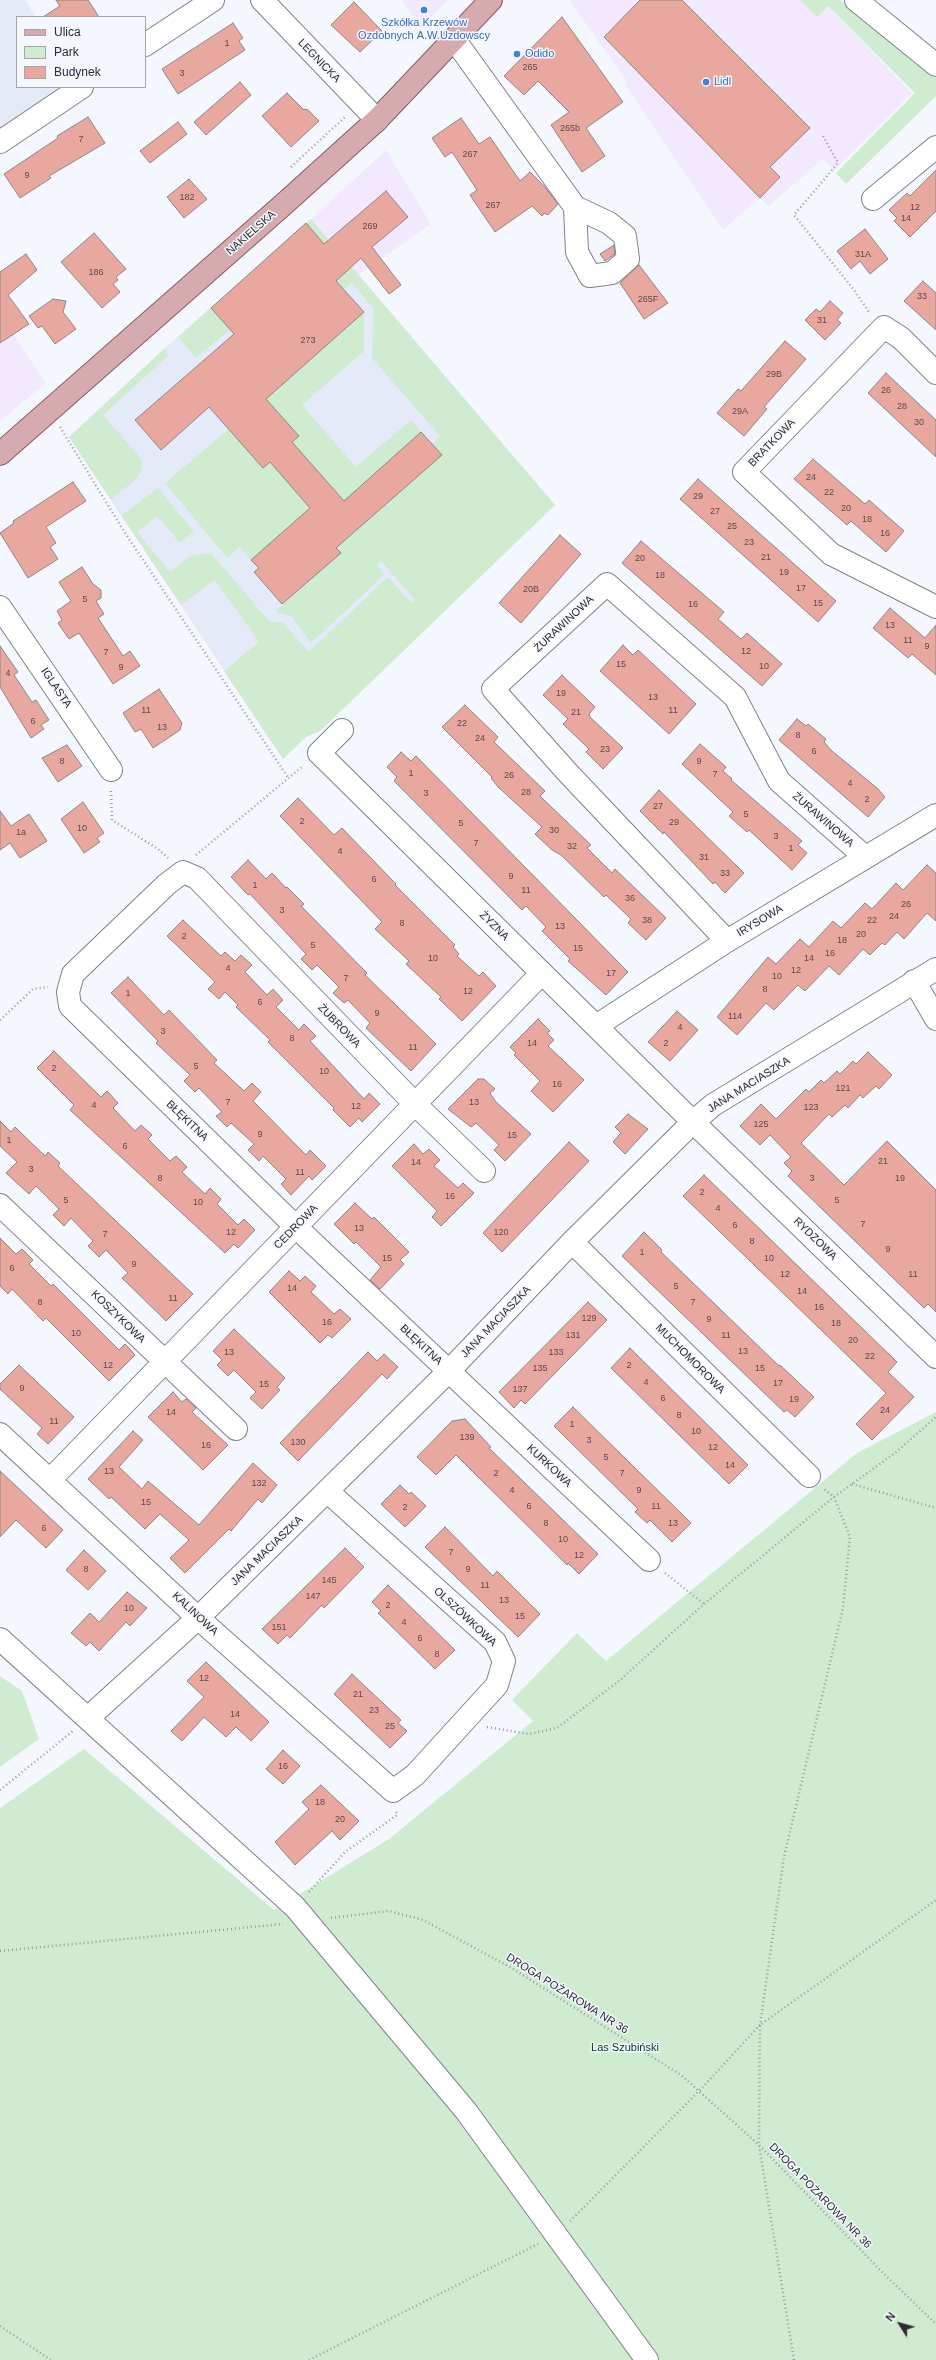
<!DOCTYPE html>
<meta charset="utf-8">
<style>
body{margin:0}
#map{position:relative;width:936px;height:2360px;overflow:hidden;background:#f5f7ff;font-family:Arial,sans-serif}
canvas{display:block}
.legend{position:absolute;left:16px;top:16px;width:130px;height:72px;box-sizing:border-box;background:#f5f7ff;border:1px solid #a4a5ab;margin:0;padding:5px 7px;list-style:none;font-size:12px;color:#2a2b2e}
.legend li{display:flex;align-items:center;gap:8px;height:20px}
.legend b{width:20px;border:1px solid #a4a5ab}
.north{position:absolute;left:880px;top:2304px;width:40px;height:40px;-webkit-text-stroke:3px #f5f7ff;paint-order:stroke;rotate:307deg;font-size:11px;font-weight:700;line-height:16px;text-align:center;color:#2a2b2e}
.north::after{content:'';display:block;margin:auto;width:14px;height:18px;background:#2a2b2e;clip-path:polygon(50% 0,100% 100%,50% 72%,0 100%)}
</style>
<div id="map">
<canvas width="936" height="2360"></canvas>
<ul class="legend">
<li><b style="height:5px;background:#d6abaf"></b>Ulica</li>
<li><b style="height:11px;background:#cfecd1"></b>Park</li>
<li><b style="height:11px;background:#e9a89f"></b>Budynek</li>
</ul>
<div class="north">N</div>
</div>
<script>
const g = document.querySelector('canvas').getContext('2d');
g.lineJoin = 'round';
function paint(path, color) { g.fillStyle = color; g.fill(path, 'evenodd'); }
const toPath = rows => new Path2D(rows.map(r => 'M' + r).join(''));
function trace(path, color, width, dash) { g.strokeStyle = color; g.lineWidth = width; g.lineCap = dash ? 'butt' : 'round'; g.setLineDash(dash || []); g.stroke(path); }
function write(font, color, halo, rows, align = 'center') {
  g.font = font + ' Arial,sans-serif'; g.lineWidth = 3; g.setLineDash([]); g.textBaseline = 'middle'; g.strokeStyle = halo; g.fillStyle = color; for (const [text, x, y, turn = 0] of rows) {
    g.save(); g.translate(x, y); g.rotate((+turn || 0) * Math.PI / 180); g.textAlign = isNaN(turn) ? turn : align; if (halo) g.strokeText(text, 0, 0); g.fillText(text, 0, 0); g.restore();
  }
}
const commercial = toPath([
 [402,0,452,0,446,2,421,28],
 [569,0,817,0,827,6,912,93,834,171,823,159,769,206,759,198,723,230,626,86,626,80],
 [386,150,431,224,358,275,311,219],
 [0,315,46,383,0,421]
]);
const built = toPath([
 [0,0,25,0,36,17,17,17,17,87,61,87,0,127],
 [311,219,555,505,320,731,306,737,283,759,69,437,165,348]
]);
const green = toPath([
 [800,0,840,0,936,77,936,96,846,184,836,173,915,93,828,6,817,17],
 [311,219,555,505,320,731,306,737,283,759,224,671,259,642,215,580,181,605,69,437,165,348,168,356,103,415,139,456,142,463,141,472,133,482,111,499,122,515,158,488,194,531,184,540,179,542,157,516,137,532,170,572,190,556,211,553,270,622,282,622,309,652,388,577,411,603,415,600,381,561,377,565,385,574,311,643,291,616,278,613,276,610,341,553,335,546,440,436,372,358,374,309,352,283,251,371,238,334,248,314,196,358,178,337],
 [364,312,364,351,302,405,356,467,411,420,421,432,344,501,292,442,299,436,266,399],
 [229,429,263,468,270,462,310,508,251,560,240,547,227,558,165,483],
 [936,1412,936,2360,0,2360,0,1808,84,1749,274,1910,389,1839,533,1721,512,1700,577,1633,606,1661,857,1453],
 [0,1676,22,1691,39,1739,0,1767]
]);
const building = toPath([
 [56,0,88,0,99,17,43,17,60,6,56,0],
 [640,0,682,0,810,128,770,167,780,177,760,198,604,37,640,0],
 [354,2,382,31,360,52,331,25,354,2],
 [562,17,623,102,586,128,605,156,582,172,551,125,569,112,538,81,524,95,504,76,562,17],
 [233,23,243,38,239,41,245,50,178,94,162,69,233,23],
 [240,82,251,95,206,135,194,122,240,82],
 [287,93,303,109,308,110,319,121,291,147,262,116,287,93],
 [88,117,105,143,49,176,51,178,20,198,4,174,58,138,57,136,88,117],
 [461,118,479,144,490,137,520,181,530,172,544,186,558,204,548,215,544,213,542,216,532,206,495,232,470,195,477,190,452,152,445,157,432,138,461,118],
 [178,122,187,134,150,163,140,151,178,122],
 [936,170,936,211,910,237,894,221,897,218,889,210,907,193,910,196,936,170],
 [189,179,207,199,184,218,167,197,189,179],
 [386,191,408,217,372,247,401,285,389,294,361,258,336,281,364,312,266,399,299,436,292,442,344,501,421,432,442,455,336,548,341,553,282,604,254,572,259,568,251,560,310,508,270,462,263,468,209,407,161,450,135,420,234,334,211,308,306,223,324,244,386,191],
 [865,229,888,259,870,274,860,261,851,269,837,251,865,229],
 [94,233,126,269,116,277,118,280,113,284,120,292,102,308,61,262,94,233],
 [614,245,615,254,605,261,600,254,614,245],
 [26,254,37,270,8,295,29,324,0,343,0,272,26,254],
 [639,265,668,303,644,319,620,283,639,265],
 [923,281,936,293,936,330,904,301,923,281],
 [53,299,66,301,63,312,76,329,55,344,42,326,38,328,29,316,53,299],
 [830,301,843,313,837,320,841,323,825,340,805,320,816,309,820,312,830,301],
 [785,341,806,359,764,407,767,409,744,436,717,413,738,389,741,391,785,341],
 [886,373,936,420,936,457,868,393,886,373],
 [813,459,865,504,869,500,904,531,886,552,851,521,847,525,794,479,813,459],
 [698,479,836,601,818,622,680,499,698,479],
 [73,482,86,501,46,527,56,543,50,547,58,559,28,578,0,533,14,523,13,521,73,482],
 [560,535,581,554,521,623,499,603,560,535],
 [641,541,724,612,718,619,741,639,747,633,782,664,762,686,622,563,641,541],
 [82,567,93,584,101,590,101,598,96,601,104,614,98,618,123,656,130,651,140,666,113,684,79,633,69,639,58,623,62,620,57,611,71,601,59,582,82,567],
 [890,608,925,638,936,625,936,675,912,654,908,658,873,628,890,608],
 [623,645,633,655,638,650,696,704,669,734,600,671,623,645],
 [0,646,18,672,14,675,32,702,36,700,49,720,41,725,44,729,31,738,0,687,0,646],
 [562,675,595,707,589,714,590,717,623,748,603,769,586,752,589,749,563,724,568,719,543,695,562,675],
 [159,689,182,723,180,730,153,748,141,729,135,732,123,713,159,689],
 [465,705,498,737,494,742,545,791,540,796,591,845,587,848,612,873,615,869,666,918,646,940,628,923,631,919,606,895,604,897,561,855,552,850,535,834,542,827,498,787,491,778,492,777,442,727,465,705],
 [797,719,806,726,808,724,826,739,824,742,832,751,877,788,885,797,868,817,779,740,797,719],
 [700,744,726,767,723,771,732,779,731,780,802,841,798,845,807,853,792,870,749,830,747,832,729,816,733,812,682,764,700,744],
 [67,745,82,766,58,782,42,758,67,745],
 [401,752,411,761,416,756,628,972,606,995,568,961,570,959,542,931,546,927,526,906,522,910,394,781,397,777,387,767,401,752],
 [659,790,744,873,725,893,715,882,713,884,664,832,663,834,640,811,659,790],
 [298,798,334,835,342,828,396,884,395,885,455,945,453,947,459,954,457,956,479,976,483,972,496,986,462,1021,439,999,441,997,406,964,409,961,375,929,382,922,280,816,298,798],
 [83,802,104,833,97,838,100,842,84,853,61,819,83,802],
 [0,811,11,826,29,814,47,841,20,858,10,843,0,850,0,811],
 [248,860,266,879,272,873,286,888,287,887,304,904,301,906,367,973,365,975,436,1044,411,1071,366,1028,370,1023,348,1000,344,1003,333,993,339,987,317,965,312,970,301,959,306,954,250,894,248,895,231,877,248,860],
 [927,865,936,873,936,921,927,913,904,939,897,932,885,945,882,943,870,955,863,949,839,975,829,966,805,991,798,985,774,1010,766,1003,737,1035,717,1017,768,957,776,964,800,939,809,947,833,921,841,928,865,903,872,909,896,883,903,890,927,865],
 [183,920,221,956,225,952,235,961,241,955,252,965,245,972,267,995,273,989,283,1000,276,1007,299,1030,304,1024,316,1036,310,1041,364,1099,369,1093,380,1104,362,1122,359,1118,350,1127,333,1110,334,1108,268,1042,270,1040,236,1007,238,1005,225,992,219,999,208,989,215,982,167,936,183,920],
 [128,977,164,1015,169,1010,217,1060,214,1063,244,1091,252,1083,261,1092,253,1101,306,1155,310,1150,326,1166,312,1180,309,1176,291,1195,281,1184,286,1179,263,1156,259,1161,248,1150,254,1144,231,1123,227,1127,216,1116,222,1112,199,1088,195,1092,184,1081,190,1075,156,1043,158,1041,111,993,128,977],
 [677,1011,698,1030,670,1061,648,1042,677,1011],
 [538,1019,550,1031,547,1033,554,1040,548,1046,584,1080,553,1112,531,1091,540,1081,514,1055,516,1053,510,1047,538,1019],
 [54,1051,101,1097,107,1091,118,1103,113,1108,135,1131,141,1125,152,1135,148,1139,170,1161,176,1156,187,1167,182,1172,205,1194,210,1188,221,1199,217,1204,238,1225,244,1219,255,1230,238,1248,234,1244,225,1253,70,1110,74,1105,37,1068,54,1051],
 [868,1052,892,1075,879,1089,876,1086,863,1098,860,1095,848,1108,845,1105,832,1117,829,1114,801,1143,844,1185,887,1141,936,1190,936,1312,928,1304,924,1308,788,1176,792,1171,784,1163,791,1157,770,1135,760,1145,740,1126,761,1104,776,1119,806,1089,809,1092,821,1080,824,1083,837,1071,840,1074,853,1061,856,1064,868,1052],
 [478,1079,484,1079,495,1089,490,1093,496,1102,531,1134,505,1161,494,1150,499,1145,476,1123,471,1127,448,1109,478,1079],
 [628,1114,648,1129,625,1154,613,1142,621,1133,615,1127,628,1114],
 [0,1121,11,1132,15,1127,45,1156,48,1152,60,1163,58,1166,193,1294,166,1321,122,1278,128,1273,106,1250,99,1257,88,1246,93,1241,71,1218,64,1226,53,1215,59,1209,36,1186,29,1194,6,1173,17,1162,0,1146,0,1121],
 [569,1142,589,1161,502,1252,483,1233,569,1142],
 [414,1144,423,1154,429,1149,440,1160,434,1166,458,1188,463,1183,474,1193,441,1226,432,1217,437,1211,392,1166,414,1144],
 [704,1175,897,1362,888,1372,914,1397,872,1440,856,1424,886,1393,683,1196,704,1175],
 [355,1203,372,1219,374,1217,409,1252,400,1260,404,1264,380,1289,370,1280,381,1267,356,1242,354,1244,334,1224,355,1203],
 [644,1232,662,1250,661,1252,779,1366,780,1365,814,1397,795,1417,787,1410,784,1412,622,1256,644,1232],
 [0,1238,16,1254,22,1249,33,1260,29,1264,51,1286,53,1284,119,1350,125,1344,135,1355,109,1381,46,1318,43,1321,12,1289,8,1294,0,1286,0,1238],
 [289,1271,300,1281,305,1276,316,1286,311,1292,334,1314,340,1309,351,1319,332,1338,328,1335,320,1343,269,1292,289,1271],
 [588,1302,607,1320,525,1404,521,1400,514,1408,499,1392,588,1302],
 [234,1329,285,1378,277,1387,280,1390,262,1409,250,1398,256,1392,234,1370,228,1376,217,1365,222,1360,213,1351,234,1329],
 [630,1348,748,1465,729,1484,611,1368,630,1348],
 [368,1352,377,1361,384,1354,398,1367,387,1379,382,1374,298,1461,280,1443,368,1352],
 [19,1365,74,1417,48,1444,37,1434,42,1428,0,1389,0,1384,19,1365],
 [173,1392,182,1402,186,1399,196,1408,192,1412,228,1445,203,1470,148,1417,173,1392],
 [573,1407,691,1523,672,1542,650,1520,647,1523,635,1512,638,1509,554,1426,573,1407],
 [465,1419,491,1447,489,1448,598,1554,579,1574,568,1563,567,1565,456,1455,436,1475,417,1457,452,1421,465,1419],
 [133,1431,143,1440,119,1467,142,1489,148,1481,199,1525,253,1463,277,1485,262,1503,258,1499,231,1531,229,1529,185,1573,170,1558,189,1540,160,1514,145,1529,111,1497,109,1499,88,1479,133,1431],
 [0,1471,63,1530,46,1548,16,1520,0,1537,0,1471],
 [400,1485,409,1494,411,1492,426,1506,405,1527,381,1504,400,1485],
 [445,1527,493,1576,497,1571,540,1614,518,1637,425,1547,445,1527],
 [345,1548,364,1567,324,1608,322,1605,290,1638,287,1635,278,1644,262,1629,345,1548],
 [84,1550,106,1571,88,1590,66,1570,84,1550],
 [388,1585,455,1650,435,1669,378,1613,381,1611,372,1602,388,1585],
 [127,1592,147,1608,130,1626,126,1622,99,1651,90,1642,86,1646,71,1633,90,1613,99,1622,127,1592],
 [206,1662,269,1722,251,1741,236,1727,226,1737,204,1717,182,1741,171,1731,204,1697,187,1681,206,1662],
 [352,1674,401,1720,398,1723,407,1731,390,1748,334,1694,352,1674],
 [283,1750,300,1766,283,1784,266,1769,283,1750],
 [321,1785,359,1821,340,1840,332,1831,295,1865,275,1842,309,1809,302,1802,321,1785]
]);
const path = toPath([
 [823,136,838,163,794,215,854,290,869,312],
 [291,167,345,117],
 [60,427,125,533,289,779],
 [111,791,112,820,158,849,168,858],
 [196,855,303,766],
 [0,1020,33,989,48,987],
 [852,1484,936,1508],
 [665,1573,704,1604],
 [487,1727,529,1734,557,1728,619,1681,704,1604,834,1497,895,1453,936,1417],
 [0,1790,73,1731],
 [309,1892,345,1852,397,1815,396,1810],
 [331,1918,389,1911,423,1920,510,1967,681,2075,759,2145,881,2271,936,2324],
 [0,1951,283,1924],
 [570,2221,700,2090,760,2025,784,1857,843,1608,850,1537,834,1497,824,1489],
 [0,2326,51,2360],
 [309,2360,538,2244],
 [794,2360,759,2145,760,2025,936,1900]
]);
const minor = toPath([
 [262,0,377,120],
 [856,0,936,65],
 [454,39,575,207,609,223,625,236,628,259,612,273,590,276,577,252,575,207],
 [145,45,213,0],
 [0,142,82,87],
 [873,199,936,147],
 [936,373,901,338,884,327,744,472,831,554,936,607],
 [0,607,111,770],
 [342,730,319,753,693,1122,936,1357],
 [727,941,568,773,493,689,607,584,735,697,779,781,865,857],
 [914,981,936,1019],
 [596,1026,727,941,936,815],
 [484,1171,415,1104,197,878,183,872,167,884,73,974,68,992,70,1006,296,1227,649,1560],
 [0,1205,236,1429],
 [572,1242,809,1476],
 [0,1434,198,1618,393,1791,415,1775,497,1685,504,1661,495,1642,327,1491],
 [50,1480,542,973],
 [0,1639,295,1907,466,2111,647,2360],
 [88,1718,198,1618,327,1491,449,1371,572,1242,693,1122,713,1105,936,969]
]);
const major = toPath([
 [0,454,284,204,377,120,491,0]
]);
const markers = [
 [424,10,4,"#3f7fe0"],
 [517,54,4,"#3f7fe0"],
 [706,82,4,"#3f7fe0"]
];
const numberNames = [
 ["1",227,44],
 ["265",530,68],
 ["3",182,74],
 ["265b",570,129],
 ["7",81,140],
 ["267",470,155],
 ["9",27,176],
 ["182",187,198],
 ["267",493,206],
 ["12",915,208],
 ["14",906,219],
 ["269",370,227],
 ["31A",863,255],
 ["186",96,273],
 ["33",922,297],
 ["265F",648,300],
 ["31",822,321],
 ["273",308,341],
 ["29B",774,375],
 ["26",886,391],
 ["28",902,407],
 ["29A",740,412],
 ["30",919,423],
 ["24",811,478],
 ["22",829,493],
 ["29",698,497],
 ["20",846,509],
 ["27",715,512],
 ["18",867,520],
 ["25",732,527],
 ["16",885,534],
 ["23",749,543],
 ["21",766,558],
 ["20",640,559],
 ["19",784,573],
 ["18",660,576],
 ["17",801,589],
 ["20B",531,590],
 ["5",85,600],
 ["15",818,604],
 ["16",693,605],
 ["13",890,626],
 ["11",908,641],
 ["9",927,647],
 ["12",746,652],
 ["7",106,653],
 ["15",621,665],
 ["10",764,667],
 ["9",121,668],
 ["4",8,674],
 ["19",561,694],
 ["13",653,698],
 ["11",146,711],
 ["11",673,711],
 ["21",576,713],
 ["6",33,722],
 ["22",462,724],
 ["13",162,728],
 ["8",798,736],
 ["24",480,739],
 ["23",605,750],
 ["6",814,752],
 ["8",62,762],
 ["9",699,762],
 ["1",411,774],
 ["7",715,775],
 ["26",509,776],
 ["4",850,784],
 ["28",526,793],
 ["3",426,794],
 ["2",867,800],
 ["27",658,807],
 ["5",746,815],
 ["2",302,822],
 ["29",674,823],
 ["5",461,824],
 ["10",82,829],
 ["30",554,831],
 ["1a",21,833],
 ["3",776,837],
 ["7",476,844],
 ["32",572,847],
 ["1",791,849],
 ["4",340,852],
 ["31",704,858],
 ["33",725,874],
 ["9",511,877],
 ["6",374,880],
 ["1",255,886],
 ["11",526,891],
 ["36",630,899],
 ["26",906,905],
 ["3",282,911],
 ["24",894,917],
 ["38",647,921],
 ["22",872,921],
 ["8",402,924],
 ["13",560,927],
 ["20",861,935],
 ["2",184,937],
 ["18",842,941],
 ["5",313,946],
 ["15",578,949],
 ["16",830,954],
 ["10",433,959],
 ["14",809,959],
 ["4",228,969],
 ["12",796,971],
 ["17",611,974],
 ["10",777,977],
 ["7",346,979],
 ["8",765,990],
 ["12",468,992],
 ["1",128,994],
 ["6",260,1003],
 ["9",377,1014],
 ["114",735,1017],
 ["4",680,1028],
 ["3",163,1032],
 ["8",292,1039],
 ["14",532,1044],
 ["2",666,1044],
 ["11",413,1048],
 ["5",196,1067],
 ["2",54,1069],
 ["10",324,1072],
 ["16",557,1085],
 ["121",843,1089],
 ["7",228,1103],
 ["13",474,1103],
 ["4",94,1106],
 ["12",356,1107],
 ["123",811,1108],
 ["125",761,1125],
 ["9",260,1135],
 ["15",512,1136],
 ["1",9,1141],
 ["6",125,1147],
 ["21",883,1162],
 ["14",416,1163],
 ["3",31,1170],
 ["11",300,1173],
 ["8",160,1179],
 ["3",812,1179],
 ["19",900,1179],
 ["2",702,1193],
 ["16",450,1197],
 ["5",66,1201],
 ["5",837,1201],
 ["10",198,1203],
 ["4",718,1209],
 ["7",863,1225],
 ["6",735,1226],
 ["13",359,1229],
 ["12",231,1233],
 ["120",501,1233],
 ["7",105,1235],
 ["8",752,1242],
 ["9",888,1250],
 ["1",642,1253],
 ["15",387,1259],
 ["10",769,1259],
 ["9",134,1265],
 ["6",12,1269],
 ["12",785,1275],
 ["11",913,1275],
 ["5",676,1287],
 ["14",292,1289],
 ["14",802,1292],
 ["11",173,1299],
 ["8",40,1303],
 ["7",693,1303],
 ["16",819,1308],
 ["129",589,1319],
 ["9",709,1320],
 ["16",327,1323],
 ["18",836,1324],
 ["10",76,1334],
 ["131",573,1336],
 ["11",726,1336],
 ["20",853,1341],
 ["13",743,1352],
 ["13",229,1353],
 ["133",556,1353],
 ["22",870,1357],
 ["12",108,1366],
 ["2",629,1366],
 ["135",540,1369],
 ["15",760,1369],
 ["4",646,1383],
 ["17",778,1384],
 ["15",264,1385],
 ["9",22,1389],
 ["137",520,1390],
 ["6",663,1399],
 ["19",794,1400],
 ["24",885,1411],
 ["14",171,1413],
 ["8",679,1416],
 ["11",54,1422],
 ["1",572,1425],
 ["10",696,1432],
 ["139",467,1438],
 ["3",589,1441],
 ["130",298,1443],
 ["16",206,1446],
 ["12",713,1448],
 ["5",606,1458],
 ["14",730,1466],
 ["13",109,1472],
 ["2",496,1474],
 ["7",622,1474],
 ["132",259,1484],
 ["4",512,1491],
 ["9",639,1491],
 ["15",146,1503],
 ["6",529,1507],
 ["11",656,1507],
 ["2",405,1508],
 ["8",546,1524],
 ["13",673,1524],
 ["6",44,1529],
 ["10",563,1540],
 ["7",451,1553],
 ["12",579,1556],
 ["8",86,1570],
 ["9",468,1570],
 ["145",329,1581],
 ["11",485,1586],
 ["147",313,1597],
 ["13",504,1601],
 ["2",388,1606],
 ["10",129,1609],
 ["15",520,1617],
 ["4",404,1623],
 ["151",279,1628],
 ["6",420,1639],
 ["8",437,1655],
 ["12",204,1679],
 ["21",358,1695],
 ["23",374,1711],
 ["14",235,1715],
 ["25",390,1727],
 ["16",283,1767],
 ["18",320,1803],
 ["20",340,1820]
];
const shopNames = [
 ["Szkółka Krzewów",424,23,"center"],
 ["Ozdobnych A.W.Uzdowscy",424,36,"center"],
 ["Odido",525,54],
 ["Lidl",714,82]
];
const streetNames = [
 ["LEGNICKA",319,61,46],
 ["NAKIELSKA",251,233,-41],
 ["BRATKOWA",772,443,-46],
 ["ŻURAWINOWA",564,624,-43],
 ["IGLASTA",56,688,56],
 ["ŻURAWINOWA",823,820,41],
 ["IRYSOWA",760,921,-31],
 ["ŻYZNA",494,926,45],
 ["ŻUBROWA",339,1026,46],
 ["JANA MACIASZKA",749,1085,-32],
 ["BŁĘKITNA",187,1121,44],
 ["CEDROWA",296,1227,-46],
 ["RYDZOWA",815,1239,44],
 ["KOSZYKOWA",118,1317,44],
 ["JANA MACIASZKA",496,1322,-46],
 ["BŁĘKITNA",421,1345,43],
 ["MUCHOMOROWA",690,1359,45],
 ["KURKOWA",549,1466,43],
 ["JANA MACIASZKA",267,1551,-44],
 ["KALINOWA",195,1614,43],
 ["OLSZÓWKOWA",465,1617,43],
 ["DROGA POŻAROWA NR 36",567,1994,32],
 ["DROGA POŻAROWA NR 36",820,2196,46]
];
const parkNames = [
 ["Las Szubiński",625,2048]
];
paint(commercial, '#f2e9ff');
paint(built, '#e5eaf9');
paint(green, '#cfecd1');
paint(building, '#e9a89f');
trace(building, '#8e8684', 1);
trace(minor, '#7f8289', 24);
trace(major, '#885a5f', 24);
trace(path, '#999ba0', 2.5, [1, 3]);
trace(minor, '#fff', 22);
trace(major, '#d6abaf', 22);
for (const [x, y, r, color] of markers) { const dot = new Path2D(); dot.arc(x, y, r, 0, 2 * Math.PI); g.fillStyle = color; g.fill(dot); trace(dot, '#f5f7ff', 1.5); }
write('9px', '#5a4a4a', null, numberNames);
write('11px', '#366cbe', '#f5f7ff', shopNames, 'left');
write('11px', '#2a2b2e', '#f5f7ff', streetNames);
write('11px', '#00360e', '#f5f7ff', parkNames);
</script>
